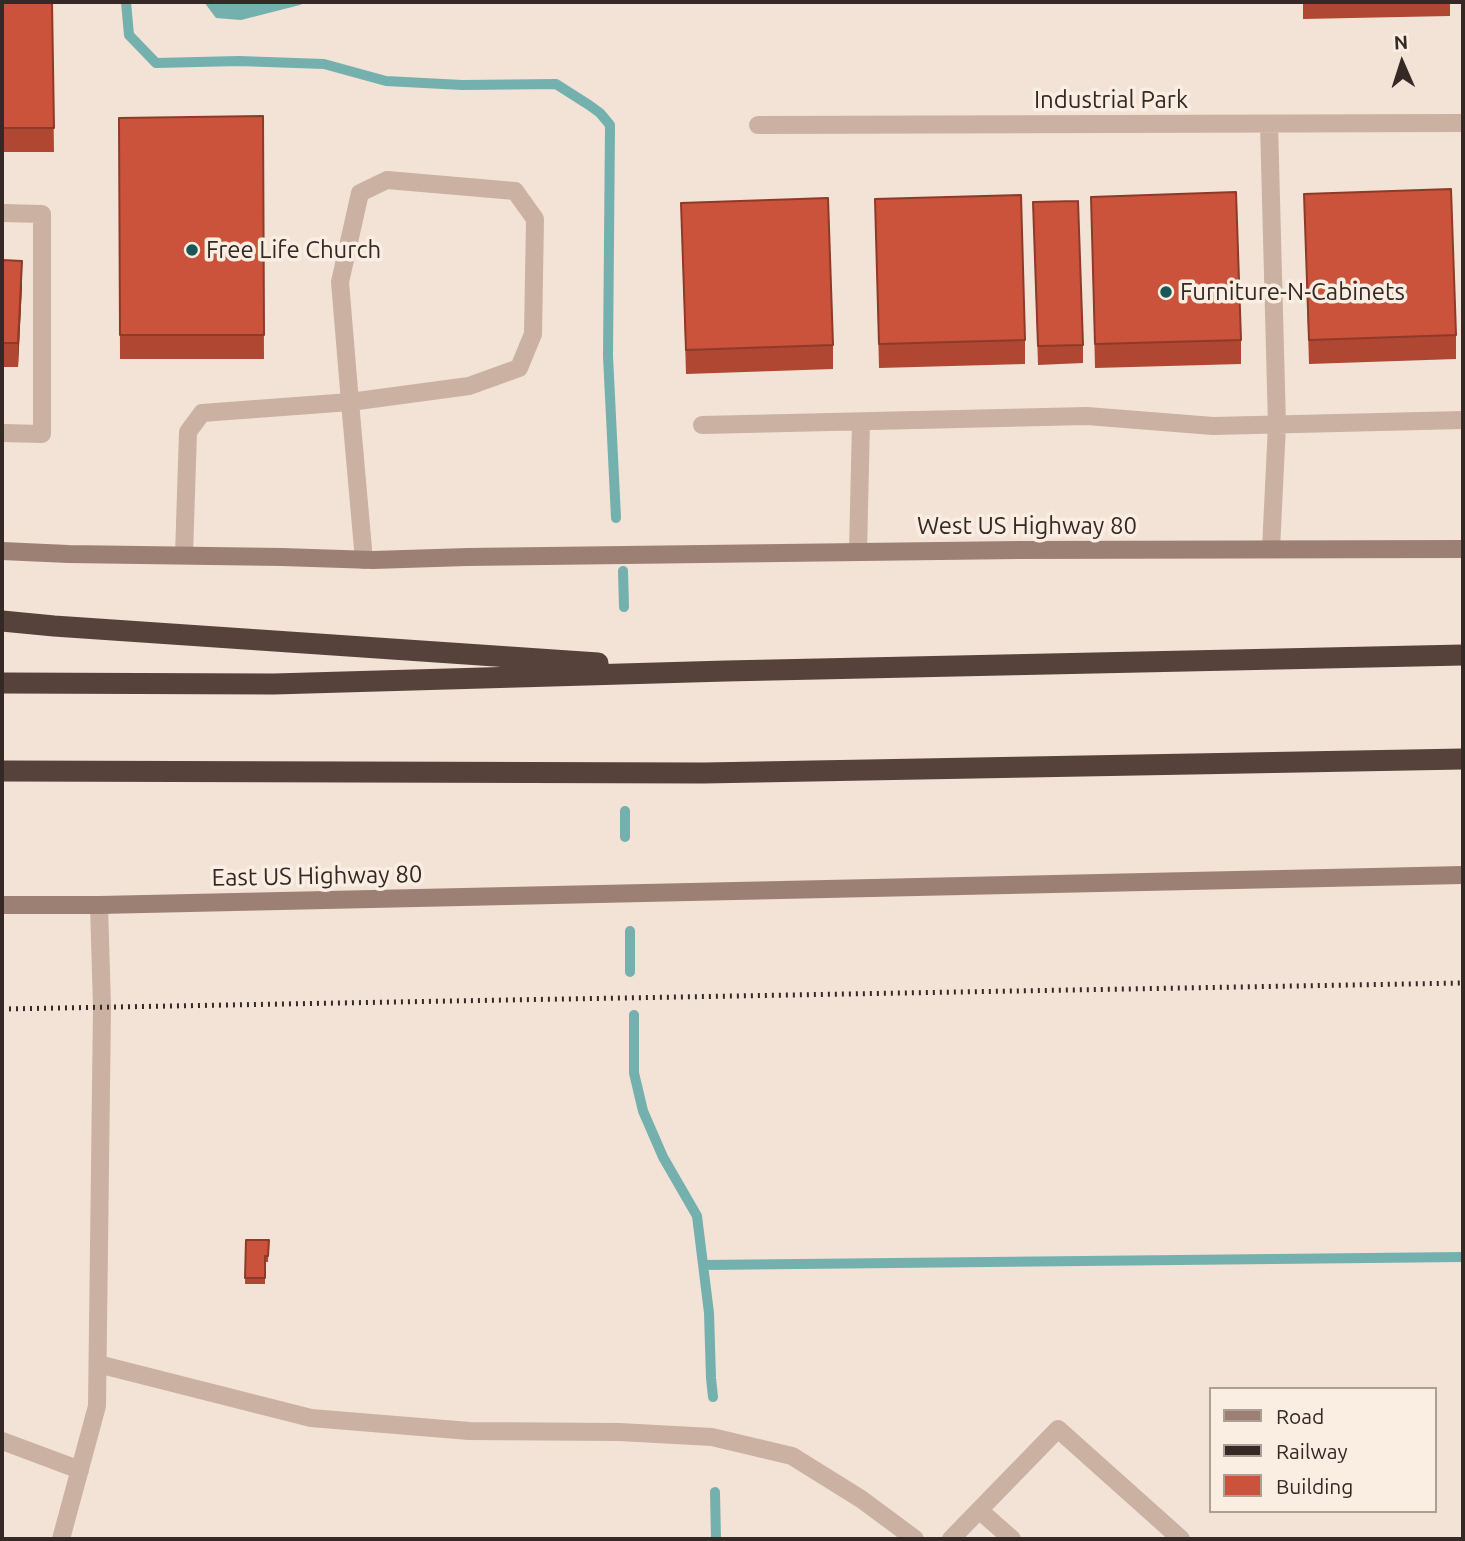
<!DOCTYPE html>
<style>
body{margin:0}
#map{position:relative;width:1465px;height:1541px;overflow:hidden;background:#f2e3d6;font-family:Ubuntu,sans-serif}
canvas{display:block}
.frame{position:absolute;inset:0;border:4px solid #342925;pointer-events:none}
.legend{position:absolute;left:1209px;top:1387px;width:228px;height:126px;box-sizing:border-box;background:#faede2;border:2px solid #ab9f96;margin:0;padding:9px 12px;list-style:none;font-size:21px;color:#342925}
.legend li{display:flex;align-items:center;gap:14px;height:35px}
.legend b{width:35px;border:2px solid #ab9f96}
.north{position:absolute;left:1367px;top:28px;width:70px;height:70px;-webkit-text-stroke:5px #faede2;paint-order:stroke;rotate:357deg;font-size:19px;font-weight:700;line-height:28px;text-align:center;color:#342925}
.north::after{content:'';display:block;margin:auto;width:24px;height:32px;background:#342925;clip-path:polygon(50% 0,100% 100%,50% 72%,0 100%)}
</style>
<div id="map">
<canvas width="1465" height="1541"></canvas>
<div class="frame"></div>
<ul class="legend">
<li><b style="height:9px;background:#9d8074"></b>Road</li>
<li><b style="height:9px;background:#342925"></b>Railway</li>
<li><b style="height:19px;background:#cb533b"></b>Building</li>
</ul>
<div class="north">N</div>
</div>
<script>
const g = document.querySelector('canvas').getContext('2d');
g.lineJoin = 'round';
function paint(path, color) { g.fillStyle = color; g.fill(path, 'evenodd'); }
const toPath = rows => new Path2D(rows.map(r => 'M' + r).join(''));
function trace(path, color, width, dash) { g.strokeStyle = color; g.lineWidth = width; g.lineCap = dash ? 'butt' : 'round'; g.setLineDash(dash || []); g.stroke(path); }
function write(font, color, halo, rows, align = 'center') {
  g.font = font + ' Ubuntu,sans-serif'; g.lineWidth = 7; g.setLineDash([]); g.textBaseline = 'middle'; g.strokeStyle = halo; g.fillStyle = color; for (const [text, x, y, turn = 0] of rows) {
    g.save(); g.translate(x, y); g.rotate((+turn || 0) * Math.PI / 180); g.textAlign = isNaN(turn) ? turn : align; if (halo) g.strokeText(text, 0, 0); g.fillText(text, 0, 0); g.restore();
  }
}
const water = toPath([
 [204,2,305,2,300,5,241,20,216,18]
]);
const stream = toPath([
 [126,2,129,35,156,63,239,61,324,64,386,81,462,85,556,84,589,105,600,113,610,125,608,356,616,518],
 [623,571,624,607],
 [625,811,625,837],
 [630,931,630,972],
 [634,1015,634,1073,643,1111,663,1157,697,1216,709,1313,711,1378,713,1397],
 [703,1265,1463,1257],
 [715,1492,716,1539]
]);
const service = toPath([
 [1269,124,1277,425,1271,549],
 [758,125,1463,123],
 [2,213,42,214,42,434,2,433],
 [702,425,1087,416,1213,426,1463,420],
 [858,552,861,422],
 [184,555,188,432,202,413,350,402,469,386,519,368,533,334,535,219,515,191,387,180,360,193,340,282,350,402,364,560],
 [98,1364,311,1418,469,1431,619,1432,712,1437,792,1456,861,1499,915,1539],
 [2,1441,80,1470],
 [979,1510,1012,1539],
 [61,1539,97,1406,102,1007,99,905],
 [951,1539,1058,1429,1181,1539]
]);
const secondary = toPath([
 [2,551,68,554,282,557,373,560,467,557,1018,550,1463,549],
 [2,905,99,905,1463,875]
]);
const motorway = toPath([
 [2,621,54,626,598,663],
 [2,683,274,684,726,671,1463,655],
 [2,771,704,773,1463,759]
]);
const rail = toPath([
 [2,1009,1463,983]
]);
const wall = toPath([
 [2,2,52,2,54,152,2,152],
 [1303,2,1450,2,1450,16,1303,19],
 [263,116,264,359,120,359,119,118],
 [1304,194,1456,335,1456,359,1309,364],
 [1091,197,1241,340,1241,364,1095,368],
 [875,199,1025,340,1025,364,879,368],
 [1033,202,1083,345,1083,363,1038,365],
 [681,203,833,345,833,369,686,374],
 [2,260,22,285,18,367,2,367],
 [246,1240,269,1240,268,1262,265,1262,265,1284,245,1284]
]);
const shadedWall = toPath([
 [22,261,22,285,18,367,18,343]
]);
const building = toPath([
 [2,2,52,2,54,128,2,128,2,2],
 [263,116,264,335,120,335,119,118,263,116],
 [1451,189,1456,335,1309,340,1304,194,1451,189],
 [1236,192,1241,340,1095,344,1091,197,1236,192],
 [1021,195,1025,340,879,344,875,199,1021,195],
 [1462,195,1463,195,1463,260,1462,195],
 [828,198,833,345,686,350,681,203,828,198],
 [1078,201,1083,345,1038,346,1033,202,1078,201],
 [2,260,22,261,18,343,2,343,2,260],
 [246,1240,269,1240,268,1256,265,1256,265,1278,245,1278,246,1240]
]);
const markers = [
 [192,250,7,"#195756"],
 [1166,292,7,"#195756"]
];
const streetNames = [
 ["Industrial Park",1111,100],
 ["West US Highway 80",1027,526],
 ["East US Highway 80",317,876,-1]
];
const poiNames = [
 ["Free Life Church",206,250],
 ["Furniture-N-Cabinets",1180,292]
];
paint(water, '#74b0ae');
trace(stream, '#74b0ae', 10);
trace(service, '#cab1a2', 18);
trace(secondary, '#9d8074', 18);
trace(motorway, '#56423b', 21);
trace(rail, '#342925', 5, [2, 5]);
paint(wall, '#af4733');
paint(shadedWall, '#8e3a29');
paint(building, '#cb533b');
trace(building, '#8e3a29', 2);
for (const [x, y, r, color] of markers) { const dot = new Path2D(); dot.arc(x, y, r, 0, 2 * Math.PI); g.fillStyle = color; g.fill(dot); trace(dot, '#faede2', 2.5); }
write('24px', '#342925', '#faede2', streetNames);
write('24px', '#342925', '#faede2', poiNames, 'left');
</script>
